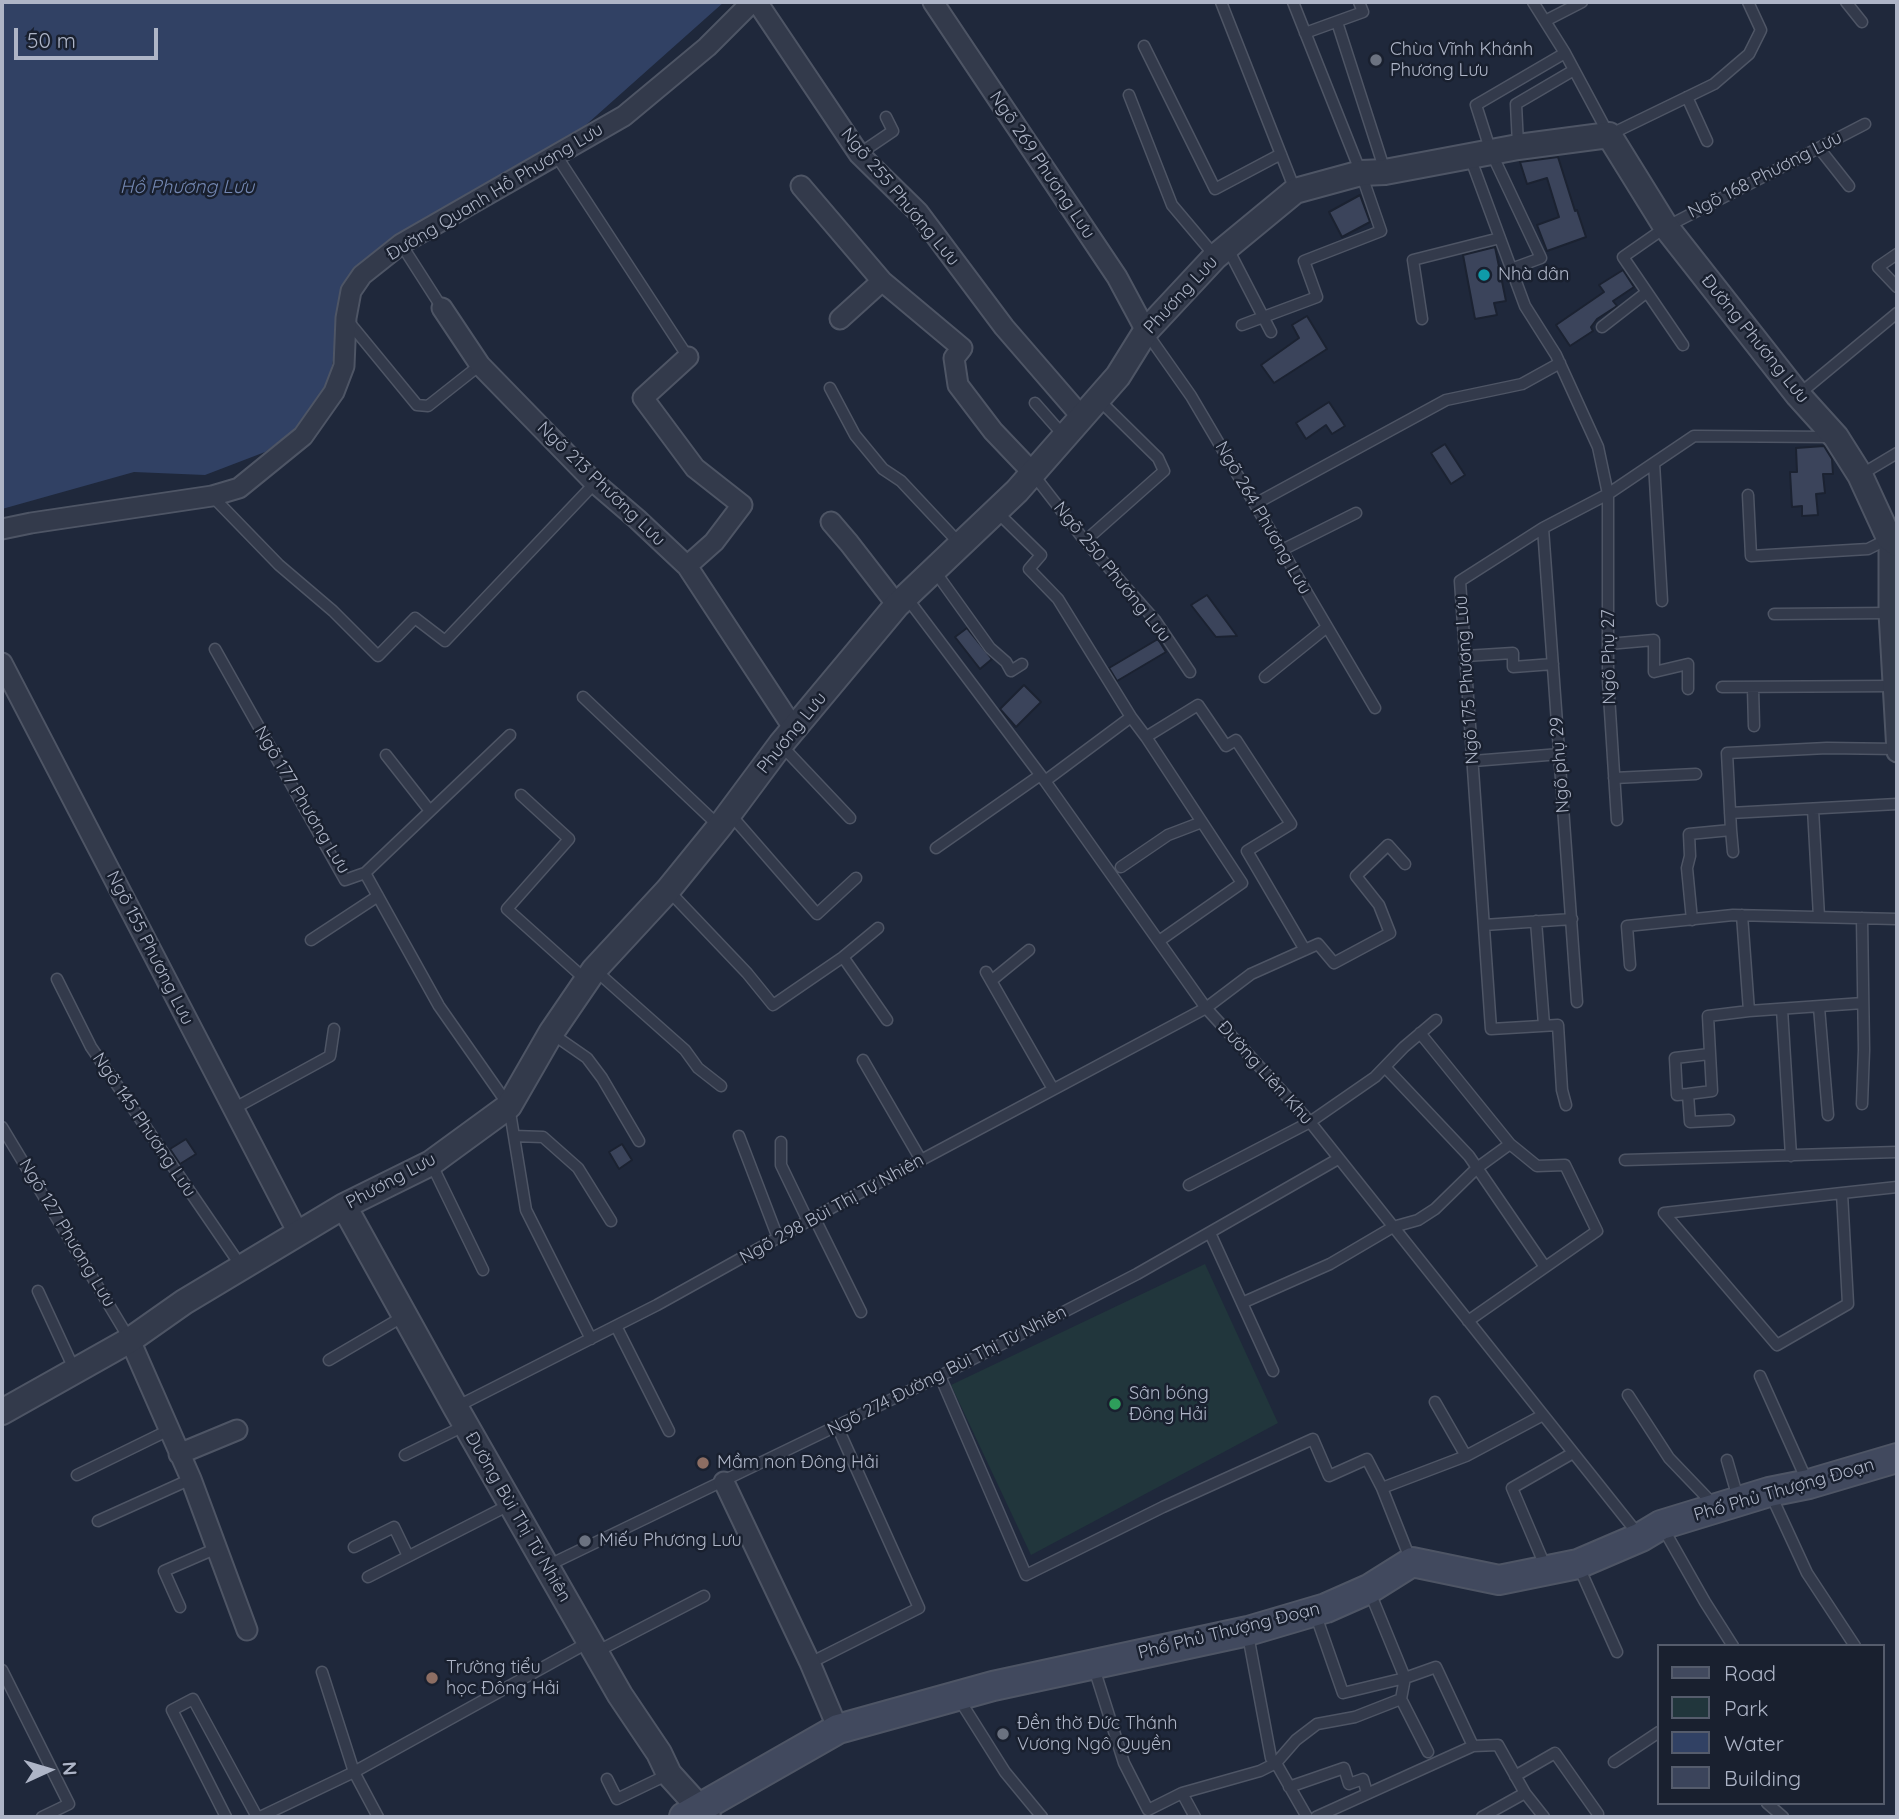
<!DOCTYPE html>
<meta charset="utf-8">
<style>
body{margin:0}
#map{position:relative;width:1899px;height:1819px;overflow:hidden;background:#1f283b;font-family:Quicksand,sans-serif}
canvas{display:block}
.frame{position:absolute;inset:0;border:4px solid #aeb5c7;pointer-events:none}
.legend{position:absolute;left:1657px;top:1644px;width:228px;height:161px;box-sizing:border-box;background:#19202f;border:2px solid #555c6c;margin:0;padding:9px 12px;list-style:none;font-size:21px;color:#aeb5c7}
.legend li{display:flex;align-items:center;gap:14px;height:35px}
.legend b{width:35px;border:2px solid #555c6c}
.north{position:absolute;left:14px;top:1735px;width:70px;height:70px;-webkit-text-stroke:5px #19202f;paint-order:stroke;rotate:86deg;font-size:19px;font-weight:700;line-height:28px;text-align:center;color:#aeb5c7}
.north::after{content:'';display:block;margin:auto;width:24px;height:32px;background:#aeb5c7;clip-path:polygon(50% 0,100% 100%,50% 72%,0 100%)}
.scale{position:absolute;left:14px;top:28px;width:144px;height:32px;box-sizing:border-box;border:4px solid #aeb5c7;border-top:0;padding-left:9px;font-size:21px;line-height:24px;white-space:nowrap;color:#aeb5c7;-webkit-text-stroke:5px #19202f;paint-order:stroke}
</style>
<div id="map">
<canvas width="1899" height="1819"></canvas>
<div class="frame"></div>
<ul class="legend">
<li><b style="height:9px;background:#41495e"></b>Road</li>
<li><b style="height:19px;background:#21363c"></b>Park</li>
<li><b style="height:19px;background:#314164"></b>Water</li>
<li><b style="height:19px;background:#3b445b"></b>Building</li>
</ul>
<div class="north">N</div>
<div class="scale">50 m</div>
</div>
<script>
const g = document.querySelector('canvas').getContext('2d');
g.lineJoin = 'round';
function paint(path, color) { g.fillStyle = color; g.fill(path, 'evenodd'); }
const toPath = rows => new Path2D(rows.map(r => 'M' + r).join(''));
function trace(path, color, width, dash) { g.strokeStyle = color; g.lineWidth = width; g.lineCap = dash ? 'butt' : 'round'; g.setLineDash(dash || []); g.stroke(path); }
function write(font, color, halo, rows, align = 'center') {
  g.font = font + ' Quicksand,sans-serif'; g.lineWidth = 5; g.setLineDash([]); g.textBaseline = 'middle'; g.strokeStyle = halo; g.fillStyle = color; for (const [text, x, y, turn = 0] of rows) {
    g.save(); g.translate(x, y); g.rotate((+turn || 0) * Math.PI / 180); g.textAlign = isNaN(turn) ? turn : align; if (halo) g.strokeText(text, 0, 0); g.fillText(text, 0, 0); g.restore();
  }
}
const green = toPath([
 [1205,1264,1278,1423,1031,1555,951,1385]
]);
const water = toPath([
 [2,2,724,2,569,140,396,241,351,272,329,380,301,425,265,452,205,475,134,472,2,509]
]);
const building = toPath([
 [1558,157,1575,211,1577,210,1586,237,1547,251,1537,225,1559,217,1547,178,1527,184,1520,162,1558,157],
 [1360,195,1370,222,1342,237,1329,212,1360,195],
 [1495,247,1506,301,1494,303,1497,315,1475,319,1463,255,1495,247],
 [1623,270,1634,287,1613,301,1617,306,1597,319,1591,327,1593,331,1570,346,1556,325,1604,292,1599,285,1623,270],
 [1307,316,1327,349,1274,383,1261,365,1299,338,1292,325,1307,316],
 [1329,402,1345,426,1332,434,1326,425,1306,439,1296,423,1329,402],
 [1445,444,1465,475,1451,484,1431,453,1445,444],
 [1824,446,1832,459,1833,474,1823,474,1825,493,1816,494,1818,515,1802,516,1802,506,1792,507,1790,472,1797,472,1796,448,1824,446],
 [1207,595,1237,636,1216,637,1191,605,1207,595],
 [967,628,992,659,980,669,955,637,967,628],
 [1158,639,1166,652,1117,681,1109,668,1158,639],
 [1024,685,1041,702,1016,727,1000,709,1024,685],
 [186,1139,196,1154,180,1164,170,1149,186,1139],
 [622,1144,632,1160,619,1169,609,1152,622,1144]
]);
const service = toPath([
 [1221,2,1295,190],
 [1533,2,1565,53,1609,135,1714,84,1749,54,1761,30,1748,2],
 [1846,2,1862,22],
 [1545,21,1582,2],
 [1337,22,1385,171],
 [1305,33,1363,12,1359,2],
 [1144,46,1215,189,1281,154],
 [1129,95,1172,205,1215,256],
 [1687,97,1707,141],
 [1518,145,1516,104,1574,70],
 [1819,148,1849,186],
 [859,154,893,131,886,117],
 [556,155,688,357],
 [1470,157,1525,306,1556,355,1598,447,1608,494,1608,680,1617,820],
 [401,244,442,308],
 [1227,247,1271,332],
 [1897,254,1878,267,1897,287],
 [1511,269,1541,258,1491,152,1476,105,1565,53],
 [1422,319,1413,260,1500,238],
 [348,321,417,405,428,406,480,365],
 [1242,325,1317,297,1304,261,1381,231,1361,173,1293,2],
 [1602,327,1647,292],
 [1146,332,1191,396,1375,708],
 [1683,345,1623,257,1666,227,1865,124],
 [830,388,855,435,883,469,901,481,960,544],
 [1798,395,1897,313],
 [1035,403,1064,436],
 [1654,463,1662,601],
 [1033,474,1085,541,1155,620,1190,672],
 [1862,474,1897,453],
 [1748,495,1751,556,1868,549,1888,539],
 [212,496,279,565,333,611,378,656,415,618,445,641,595,483],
 [1255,504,1446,400,1522,384,1560,363],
 [996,511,1041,555,1029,569,1058,599,1131,717],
 [1543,528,1577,1002],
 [1085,541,1164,471,1158,458,1098,399],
 [1282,550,1356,513],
 [934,570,990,648,1006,662,1011,671,1022,664],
 [907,598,1045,781,1206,1008,1310,1122,1638,1534],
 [1774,614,1889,613],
 [1608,644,1654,640,1654,672,1688,664,1688,689],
 [215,649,345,880,365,873,439,1006,509,1106,526,1210,591,1339],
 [1465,656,1513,653,1513,667,1553,664],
 [1265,677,1327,627],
 [1722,687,1893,686],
 [1753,688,1754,726],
 [583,697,719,826],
 [1146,737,1198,705,1226,746,1236,740,1291,824,1247,851,1305,950],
 [781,745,850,818],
 [386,755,430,811],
 [1473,761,1560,754],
 [1614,778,1696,774],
 [1045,781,1131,717,1146,737,1242,883,1159,941],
 [521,795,569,839,507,909,586,980],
 [1813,809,1819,917],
 [1730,813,1897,804],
 [730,814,817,914,856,878],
 [1731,830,1733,852],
 [936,848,1039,776],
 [1121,867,1168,835,1202,822],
 [365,873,510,735],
 [668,890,747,973,773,1005,843,957,878,928],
 [1742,915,1749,1011,1863,1003],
 [1862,918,1864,1050,1862,1104],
 [1692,920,1687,868,1690,856,1689,834,1731,830,1727,753,1827,748,1897,749],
 [1536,921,1544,1025],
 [1484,925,1572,919],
 [311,940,378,896],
 [843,957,887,1020],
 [1630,965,1627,926,1733,915,1897,919],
 [595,970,685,1050,698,1068,721,1086],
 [986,972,1053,1089],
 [57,979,91,1047,241,1266],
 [991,981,1029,950],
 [1819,1007,1828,1115],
 [1782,1009,1791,1156],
 [551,1033,587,1058,602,1078,639,1141],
 [1420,1033,1510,1144,1537,1166,1565,1165,1597,1231,1468,1321],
 [863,1060,921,1160],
 [1385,1067,1469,1156,1545,1267],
 [1688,1094,1677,1095,1675,1058,1709,1054],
 [1566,1105,1562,1090,1558,1025,1491,1029,1460,581,1543,528,1608,494,1694,436,1832,437],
 [233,1109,330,1056,334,1029],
 [1729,1120,1690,1122,1688,1094,1712,1091,1708,1016,1749,1011],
 [2,1127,130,1340],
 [514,1136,543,1137,578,1168,611,1221],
 [739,1136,778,1238],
 [781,1142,781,1165,808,1221],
 [1625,1160,1897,1152],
 [431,1163,483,1270],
 [1189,1185,1310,1122,1375,1077,1404,1047,1436,1020],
 [1842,1193,1848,1304,1777,1345,1664,1213,1842,1193,1897,1187],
 [814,1217,861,1312],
 [1210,1233,1273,1371],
 [38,1291,75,1371],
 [1242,1303,1330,1264,1393,1227,1418,1220,1435,1209,1477,1168,1510,1144],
 [616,1326,669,1431],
 [329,1360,404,1316],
 [940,1376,1026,1575,1163,1507,1313,1439,1329,1476,1367,1459,1382,1488],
 [1760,1376,1807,1481],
 [1628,1395,1669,1458,1715,1506],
 [456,1407,657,1305,835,1206,1206,1008,1251,974,1318,944,1334,963,1390,933,1379,905,1356,876,1388,845,1405,864],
 [405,1455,466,1425],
 [1466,1456,1543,1415],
 [1727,1460,1738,1498],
 [77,1475,169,1430],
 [1771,1495,1807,1573,1855,1646],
 [98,1521,191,1479],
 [1663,1528,1705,1602,1733,1646],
 [354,1547,394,1527,408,1556],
 [1411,1561,1382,1488,1466,1456,1435,1402],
 [547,1566,940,1376,1137,1274,1338,1159],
 [1579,1567,1617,1652],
 [1546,1568,1512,1488,1573,1453],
 [368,1577,511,1504],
 [1369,1590,1405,1678,1401,1699,1428,1752],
 [180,1607,164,1571,217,1548],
 [1315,1613,1343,1693,1405,1678,1436,1667,1473,1746],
 [1248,1635,1271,1758,1276,1763,1307,1817],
 [596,1652,704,1596],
 [810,1663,919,1608,837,1426],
 [1093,1665,1124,1763,1148,1810,1182,1793,1195,1817],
 [2,1670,69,1804,42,1817],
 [322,1672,354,1772,378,1817],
 [959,1699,1005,1772,1042,1817],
 [1614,1762,1659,1732],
 [1515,1776,1555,1753,1598,1814],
 [607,1779,617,1799,669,1774],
 [1289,1787,1344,1768,1349,1784,1363,1779,1367,1793],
 [1182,1793,1260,1771,1276,1763,1296,1740,1317,1724,1355,1717,1401,1699],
 [1767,1803,1783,1817],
 [226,1817,172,1710,193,1699,257,1817],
 [260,1817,354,1772,589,1642],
 [1316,1817,1473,1746,1498,1745,1525,1793,1544,1817],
 [1482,1817,1525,1793]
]);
const minor = toPath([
 [757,2,859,154,918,212,1004,327,1081,416],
 [933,2,1117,277,1146,331],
 [801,186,882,281,962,348,954,358,958,385,993,431,1033,473],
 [442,308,480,365,595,483,637,519,687,566,794,729],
 [840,319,882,281],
 [831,522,849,543,897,605],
 [2,529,31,523,212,496,239,488,303,436,334,392,344,366,346,318,351,291,362,275,401,244,624,116,707,47,752,2],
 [1889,538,1889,613,1897,752],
 [687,566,714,542,742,505,695,468,643,398,688,357],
 [2,663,298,1233],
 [130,1340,191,1479,247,1630],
 [179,1454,237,1430],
 [724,1482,810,1663,838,1729]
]);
const tertiary = toPath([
 [344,1206,456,1408,620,1695,659,1753,669,1774,708,1817],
 [2,1412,130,1340,184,1302,344,1206,431,1163,509,1106,551,1033,594,970,668,890,720,826,781,744,897,605,1017,491,1118,376,1146,331,1215,257,1295,191,1361,173,1385,172,1518,147,1609,135,1666,227,1798,395,1836,437,1860,475,1889,538,1897,544]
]);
const secondary = toPath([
 [684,1817,838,1729,993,1686,1248,1631,1326,1608,1369,1589,1412,1562,1499,1580,1578,1564,1641,1537,1661,1525,1769,1492,1809,1484,1897,1458]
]);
const markers = [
 [1376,60,7,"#6b7280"],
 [1484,275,7,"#0f9aa8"],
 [1115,1404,7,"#2e9e5b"],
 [703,1463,7,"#8d6e63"],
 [585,1541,7,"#6b7280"],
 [432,1678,7,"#8d6e63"],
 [1003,1734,7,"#6b7280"]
];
const poiNames = [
 ["Chùa Vĩnh Khánh",1390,50],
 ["Phương Lưu",1390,71],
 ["Nhà dân",1498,275],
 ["Sân bóng",1129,1394],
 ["Đông Hải",1129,1415],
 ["Mầm non Đông Hải",717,1463],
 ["Miếu Phương Lưu",599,1541],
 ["Trường tiểu",446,1668],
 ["học Đông Hải",446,1689],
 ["Đền thờ Đức Thánh",1017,1724],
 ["Vương Ngô Quyền",1017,1745]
];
const streetNames = [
 ["Ngõ 269 Phương Lưu",1042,165,56],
 ["Ngõ 168 Phương Lưu",1765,175,-27],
 ["Đường Quanh Hồ Phương Lưu",495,192,-31],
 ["Ngõ 255 Phương Lưu",900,197,50],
 ["Phương Lưu",1181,295,-47],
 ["Đường Phương Lưu",1755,339,51],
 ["Ngõ 213 Phương Lưu",601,484,44],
 ["Ngõ 264 Phương Lưu",1263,518,60],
 ["Ngõ 250 Phương Lưu",1112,572,51],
 ["Ngõ Phụ 27",1609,657,-91],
 ["Ngõ 175 Phương Lưu",1467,680,-94],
 ["Phương Lưu",792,733,-51],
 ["Ngõ phụ 29",1560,765,-94],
 ["Ngõ 177 Phương Lưu",302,800,59],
 ["Ngõ 155 Phương Lưu",150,948,63],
 ["Đường Liên Khu",1265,1073,48],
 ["Ngõ 145 Phương Lưu",144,1125,56],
 ["Phương Lưu",391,1181,-28],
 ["Ngõ 298 Bùi Thị Tự Nhiên",832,1209,-29],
 ["Ngõ 127 Phương Lưu",67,1233,59],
 ["Ngõ 274 Đường Bùi Thị Từ Nhiên",947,1371,-27],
 ["Phố Phủ Thượng Đoạn",1784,1490,-16],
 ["Đường Bùi Thị Từ Nhiên",518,1517,60],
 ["Phố Phủ Thượng Đoạn",1229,1631,-14]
];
const waterNames = [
 ["Hồ Phương Lưu",187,187]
];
paint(green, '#21363c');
paint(water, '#314164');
paint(building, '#3b445b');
trace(building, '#1b2231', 2);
trace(service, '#4e5565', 13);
trace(minor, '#4e5565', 23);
trace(tertiary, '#4e5565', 28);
trace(secondary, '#4e5565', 32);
trace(service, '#333a4b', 10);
trace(minor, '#333a4b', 19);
trace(tertiary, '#333a4b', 24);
trace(secondary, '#41495e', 28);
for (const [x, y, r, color] of markers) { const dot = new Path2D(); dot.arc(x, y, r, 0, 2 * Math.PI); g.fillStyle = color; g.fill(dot); trace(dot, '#19202f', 2.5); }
write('18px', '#aeb5c7', '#19202f', poiNames, 'left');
write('18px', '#aeb5c7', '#19202f', streetNames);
write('italic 19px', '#7387b2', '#19202f', waterNames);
</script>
